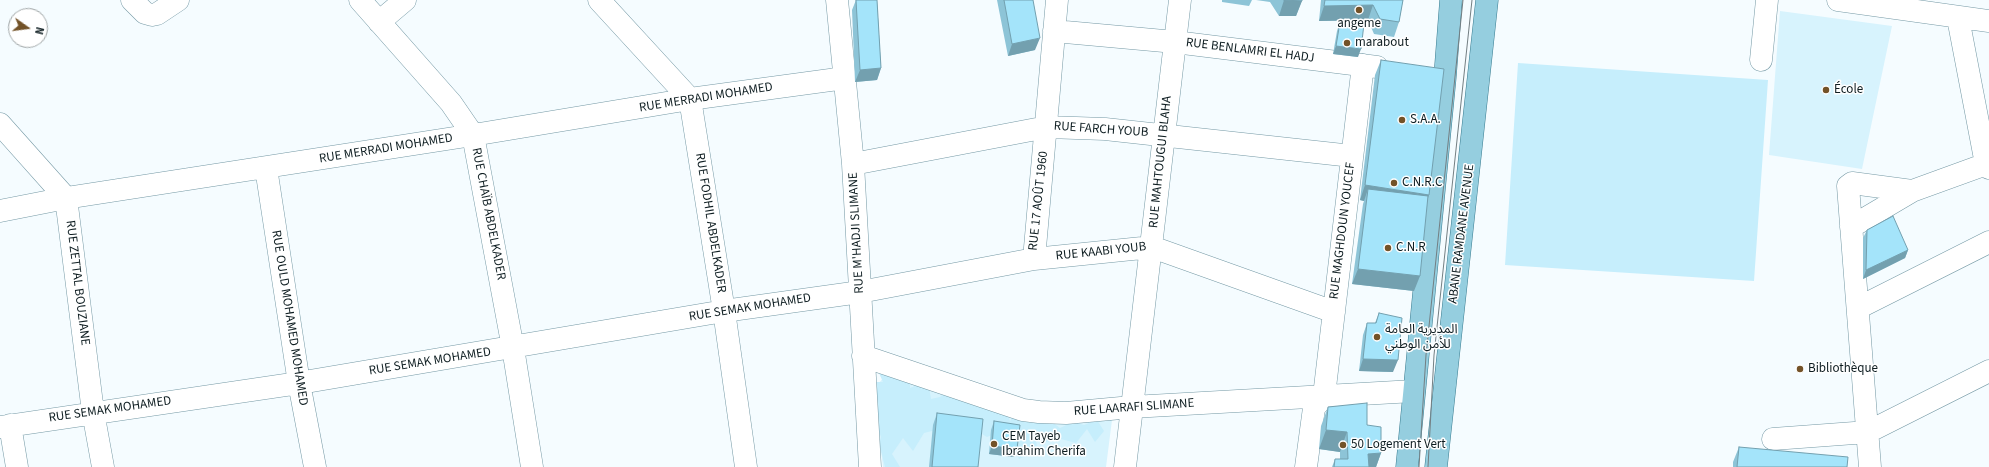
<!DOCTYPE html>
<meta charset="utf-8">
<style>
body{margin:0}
#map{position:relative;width:1989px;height:467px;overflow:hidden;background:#f5fcff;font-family:"Source Sans 3",sans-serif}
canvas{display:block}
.north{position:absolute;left:8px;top:8px;width:40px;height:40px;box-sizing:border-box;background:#fff;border:1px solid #9fa5a6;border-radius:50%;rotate:104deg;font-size:11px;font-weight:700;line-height:16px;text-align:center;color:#0e1d21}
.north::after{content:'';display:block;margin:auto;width:14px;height:18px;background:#735228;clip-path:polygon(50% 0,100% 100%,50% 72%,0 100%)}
</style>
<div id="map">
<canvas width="1989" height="467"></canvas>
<div class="north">N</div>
</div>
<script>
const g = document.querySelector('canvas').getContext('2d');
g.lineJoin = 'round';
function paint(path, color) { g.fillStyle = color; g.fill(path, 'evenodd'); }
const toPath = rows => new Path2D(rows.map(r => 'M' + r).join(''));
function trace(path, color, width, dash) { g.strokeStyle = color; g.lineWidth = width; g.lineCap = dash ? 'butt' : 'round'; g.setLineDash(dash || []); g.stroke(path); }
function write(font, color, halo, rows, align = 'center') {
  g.font = font + ' "Source Sans 3","Noto Sans Arabic",sans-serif'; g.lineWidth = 3; g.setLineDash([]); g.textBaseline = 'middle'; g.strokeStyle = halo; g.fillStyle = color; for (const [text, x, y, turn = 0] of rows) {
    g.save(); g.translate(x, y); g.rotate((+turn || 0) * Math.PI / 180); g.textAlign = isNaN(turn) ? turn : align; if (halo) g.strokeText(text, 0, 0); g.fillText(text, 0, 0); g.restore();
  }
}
const built = toPath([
 [1780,11,1892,26,1862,169,1769,155],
 [886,374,1038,420,1112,420,1106,467,883,467,873,391]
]);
const green = toPath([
 [1518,63,1768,80,1754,281,1505,265],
 [879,373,910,378,910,388,928,381,931,399,940,397,951,388,964,402,1004,407,1010,421,1016,413,1029,423,1052,422,1060,428,1073,422,1084,425,1097,420,1104,431,1095,442,1087,429,1076,443,1061,439,1046,442,1041,435,1036,435,1037,451,1019,459,1013,444,1022,436,1010,428,987,437,967,425,959,415,935,417,936,430,924,433,913,451,903,438,892,454,900,467,885,467,879,443,881,437,875,419,875,382,883,382]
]);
const minor = toPath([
 [132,0,145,13,152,15,157,14,178,0],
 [360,0,451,103,473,135,513,348,532,467],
 [599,0,690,99,724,311,746,467],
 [837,0,853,164,870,467],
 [1838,0,1989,21],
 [1958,18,1986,164,1989,168],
 [379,22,405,0],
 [1054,31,1175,42,1377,67],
 [1761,60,1767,0],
 [0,124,66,198,93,412,103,467],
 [853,164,1047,127,1105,129,1352,156],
 [266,168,299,383,315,467],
 [0,211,66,198,473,135,690,99,845,78],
 [1851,227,1912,191,1989,163],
 [1034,259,1057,0],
 [1858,308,1989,242],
 [863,356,1023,410,1039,412,1066,413,1132,407,1414,391],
 [10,425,17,467],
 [0,427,299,383,724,311,860,292,1034,259,1152,247,1334,312],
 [1773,439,1868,432,1989,371],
 [1125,467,1180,0],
 [1306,467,1314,408,1324,396,1363,65],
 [1870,467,1848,186,1852,183,1912,191]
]);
const major = toPath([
 [1407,467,1445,77,1451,0],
 [1436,467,1487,0]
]);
const tram = toPath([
 [1419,467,1426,355,1463,0],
 [1428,467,1434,355,1472,0]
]);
const wall = toPath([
 [856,0,877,0,881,68,877,80,855,82,852,10],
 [997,0,1033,0,1035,50,1008,56],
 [1222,0,1252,0,1249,6,1222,2],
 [1256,0,1302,0,1296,16,1279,16,1270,2],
 [1321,0,1403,0,1399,22,1394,37,1374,34,1368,20,1319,21],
 [1340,22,1358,57,1333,54,1337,31],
 [1381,60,1428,199,1414,291,1352,284,1363,204,1364,201,1360,200,1375,75],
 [1867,230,1908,250,1905,258,1863,279,1863,238],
 [1379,313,1393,372,1359,371,1363,335,1367,323,1375,323],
 [1328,407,1367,425,1381,453,1376,467,1332,467,1335,459,1340,459,1340,452,1319,449,1321,426],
 [937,413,978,467,929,467,933,425],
 [994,421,1014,457,989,454,991,430],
 [1739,447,1847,467,1733,467,1733,462]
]);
const shadedWall = toPath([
 [1284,0,1302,1,1296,16,1279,16],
 [1373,5,1368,20,1319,21,1324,6],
 [1040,38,1035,50,1008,56,1012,44],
 [1336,46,1361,49,1358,57,1333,54],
 [881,68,877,80,855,82,860,70],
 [1365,185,1429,195,1424,210,1368,189,1364,201,1360,200],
 [1908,250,1905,258,1863,279,1866,270],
 [1358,269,1420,276,1414,291,1352,284],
 [1363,359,1398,360,1393,372,1359,371],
 [1326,430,1347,432,1340,452,1319,449],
 [992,446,1017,449,1014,457,989,454],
 [1381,453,1376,467,1363,467,1368,454]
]);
const building = toPath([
 [856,0,877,0,881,68,860,70,856,0],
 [1004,0,1033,0,1040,38,1012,44,1004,0],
 [1284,0,1302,0,1302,1,1284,0],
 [1325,0,1403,0,1399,22,1380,19,1373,5,1324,6,1325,0],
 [1340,22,1364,24,1361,49,1336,46,1340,22],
 [1381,60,1444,69,1429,195,1365,185,1381,60],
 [1368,189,1428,196,1420,276,1358,269,1368,189],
 [1893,216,1908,250,1866,270,1867,230,1893,216],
 [1379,313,1402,318,1398,360,1363,359,1367,323,1376,323,1379,313],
 [1367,403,1367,425,1381,427,1381,453,1368,454,1369,467,1334,467,1335,459,1348,459,1347,432,1326,430,1328,407,1367,403],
 [937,413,983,419,978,467,932,467,937,413],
 [994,421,1020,425,1017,449,992,446,994,421],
 [1739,447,1848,457,1847,467,1737,467,1739,447]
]);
const markers = [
 [1359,10,4,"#735228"],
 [1347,43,4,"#735228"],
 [1826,90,4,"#735228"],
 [1402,120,4,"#735228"],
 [1394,183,4,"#735228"],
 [1388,248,4,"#735228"],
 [1377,337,4,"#735228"],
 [1800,369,4,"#735228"],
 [994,444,4,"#735228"],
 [1343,445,4,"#735228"]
];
const poiNames = [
 ["angeme",1359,24,"center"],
 ["marabout",1355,43],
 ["École",1834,90],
 ["S.A.A.",1410,120],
 ["C.N.R.C",1402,183],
 ["C.N.R",1396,248],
 ["المديرية العامة",1385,330],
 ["للأمن الوطني",1385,345],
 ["Bibliothèque",1808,369],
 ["CEM Tayeb",1002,437],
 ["Ibrahim Cherifa",1002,452],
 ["50 Logement Vert",1351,445]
];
const streetNames = [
 ["RUE BENLAMRI EL HADJ",1250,51,7],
 ["RUE MERRADI MOHAMED",706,98,-9],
 ["RUE FARCH YOUB",1101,130,4],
 ["RUE MERRADI MOHAMED",386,149,-9],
 ["RUE MAHTOUGUI BLAHA",1161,162,-84],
 ["RUE 17 AOÛT 1960",1039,201,-84],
 ["RUE CHAÏB ABDELKADER",488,214,79],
 ["RUE FODHIL ABDELKADER",710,223,81],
 ["RUE MAGHDOUN YOUCEF",1343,231,-83],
 ["RUE M'HADJI SLIMANE",857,233,-93],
 ["ABANE RAMDANE AVENUE",1462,234,-83],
 ["RUE KAABI YOUB",1101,252,-6],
 ["RUE ZETTAL BOUZIANE",77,283,83],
 ["RUE SEMAK MOHAMED",750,308,-9],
 ["RUE OULD MOHAMED MOHAMED",289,318,81],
 ["RUE SEMAK MOHAMED",430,362,-9],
 ["RUE LAARAFI SLIMANE",1134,408,-4],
 ["RUE SEMAK MOHAMED",110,410,-8]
];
paint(built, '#d7f3fd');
paint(green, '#c6eefc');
trace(minor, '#7599a5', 23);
trace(major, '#387b8f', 23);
trace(minor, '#fff', 22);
trace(major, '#95cedf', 22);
trace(tram, '#737e82', 1);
paint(wall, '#8dc4d7');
paint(shadedWall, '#73a0af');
paint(building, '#a4e4fa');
trace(building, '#73a0af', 1);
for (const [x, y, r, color] of markers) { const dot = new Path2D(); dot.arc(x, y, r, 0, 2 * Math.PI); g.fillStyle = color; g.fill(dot); trace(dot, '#fff', 1.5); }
write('13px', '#0e1d21', '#fff', poiNames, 'left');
write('13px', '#0e1d21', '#fff', streetNames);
</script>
